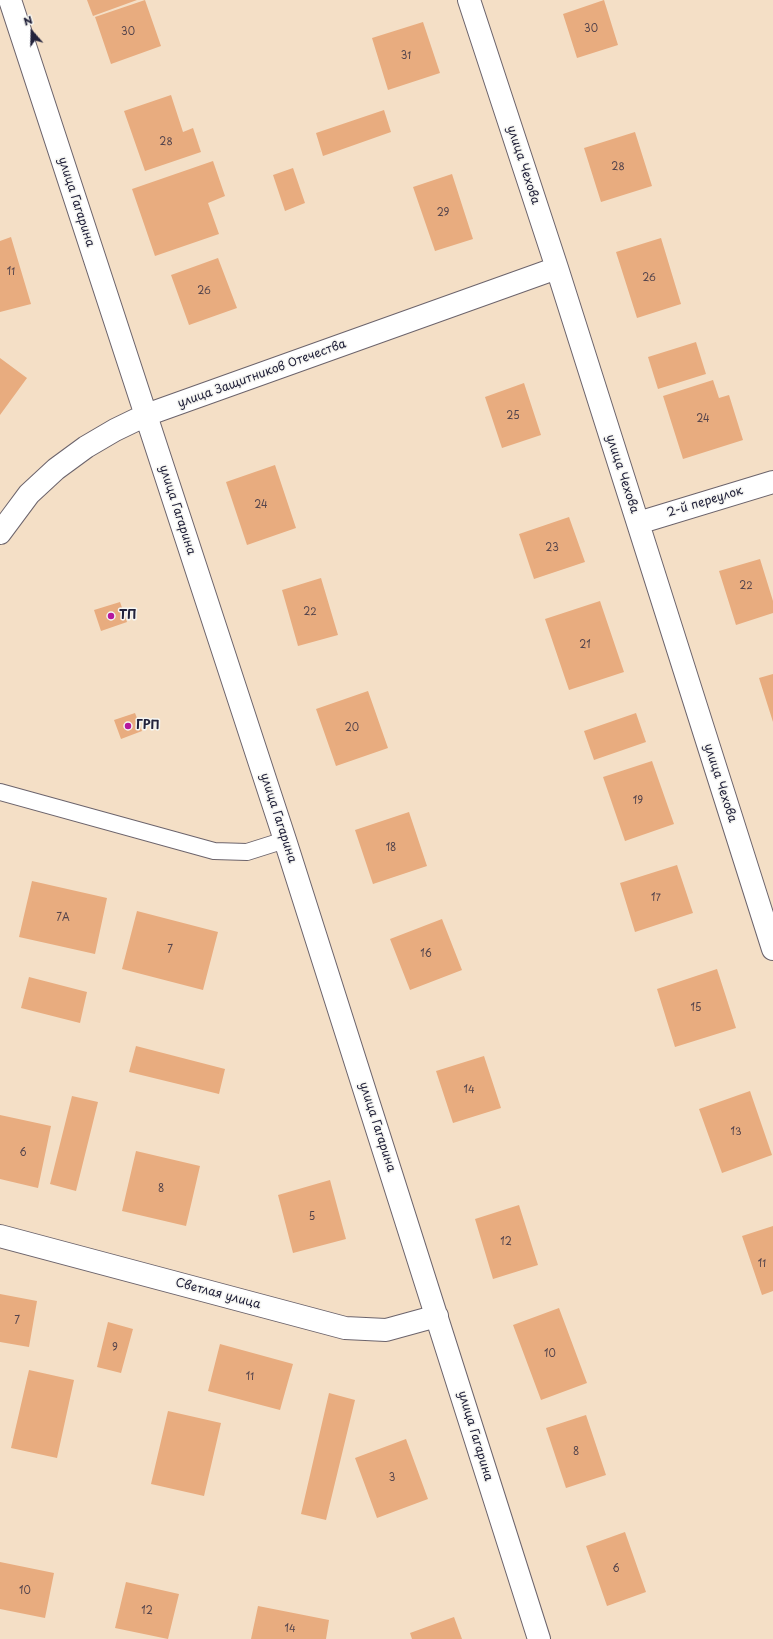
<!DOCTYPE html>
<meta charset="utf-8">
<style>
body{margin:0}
#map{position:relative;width:773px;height:1639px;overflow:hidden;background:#f4dfc6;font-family:"Playpen Sans",sans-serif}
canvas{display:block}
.north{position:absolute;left:12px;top:12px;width:40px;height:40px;-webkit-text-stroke:3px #f6f6f2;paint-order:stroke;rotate:340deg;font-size:11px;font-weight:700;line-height:16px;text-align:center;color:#22223b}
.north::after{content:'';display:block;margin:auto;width:14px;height:18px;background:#22223b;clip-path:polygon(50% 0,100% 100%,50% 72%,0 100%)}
</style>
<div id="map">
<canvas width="773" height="1639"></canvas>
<div class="north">N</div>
</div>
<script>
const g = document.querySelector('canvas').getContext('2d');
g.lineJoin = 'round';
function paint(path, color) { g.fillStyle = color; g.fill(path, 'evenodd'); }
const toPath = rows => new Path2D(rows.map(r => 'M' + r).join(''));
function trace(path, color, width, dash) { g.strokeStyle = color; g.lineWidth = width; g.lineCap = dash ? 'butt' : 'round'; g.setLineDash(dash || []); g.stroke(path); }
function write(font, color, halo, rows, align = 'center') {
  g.font = font + ' "Playpen Sans",sans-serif'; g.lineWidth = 3; g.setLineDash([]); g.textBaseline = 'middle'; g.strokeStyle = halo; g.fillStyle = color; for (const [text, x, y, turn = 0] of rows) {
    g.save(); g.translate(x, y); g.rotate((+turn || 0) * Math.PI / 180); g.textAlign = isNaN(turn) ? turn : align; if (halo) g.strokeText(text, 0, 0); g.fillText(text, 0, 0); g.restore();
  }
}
const building = toPath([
 [87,0,137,0,93,16],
 [145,0,161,46,111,64,95,17],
 [604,0,618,45,577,58,563,14],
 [423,22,440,73,388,90,372,38],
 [171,95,183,132,193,128,201,152,145,171,124,111],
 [384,110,391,132,323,156,316,133],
 [635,132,652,186,601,202,584,148],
 [213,161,225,196,208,203,219,234,155,256,132,189],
 [293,168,305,203,285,211,273,175],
 [452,174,473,239,435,251,413,187],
 [11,237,31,304,0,312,0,241],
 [661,238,681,304,637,318,616,252],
 [218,258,237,308,189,325,171,275],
 [696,342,706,374,658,389,648,357],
 [0,358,27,378,0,415],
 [713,380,719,398,729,395,743,440,683,459,663,396],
 [524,383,541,435,502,448,485,397],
 [275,465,296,528,247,545,226,482],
 [569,517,585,562,534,579,519,534],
 [760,559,773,601,773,613,736,625,719,571],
 [321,578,338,635,298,646,282,590],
 [600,601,624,672,569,690,545,619],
 [120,602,127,622,101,631,94,610],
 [773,674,773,722,759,678],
 [368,691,388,748,336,766,316,709],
 [135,713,142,731,121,739,114,720],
 [636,713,646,742,594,760,584,731],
 [652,761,674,824,625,841,603,777],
 [409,812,427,866,373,884,355,830],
 [677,865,693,913,635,932,620,883],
 [32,881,107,898,95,954,19,937],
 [137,911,218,932,203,990,122,969],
 [442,919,462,970,410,990,390,939],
 [717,969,736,1028,675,1047,657,989],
 [29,977,87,992,80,1023,21,1008],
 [136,1046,225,1069,219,1094,129,1072],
 [484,1056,501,1108,453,1123,436,1071],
 [750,1091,772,1155,722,1173,699,1109],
 [72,1096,98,1102,76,1191,50,1184],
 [0,1115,51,1126,38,1188,0,1179],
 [136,1151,200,1166,186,1226,122,1211],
 [330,1180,346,1239,293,1253,278,1195],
 [519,1205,538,1265,493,1279,475,1219],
 [773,1226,773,1291,762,1295,742,1236],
 [0,1294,37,1301,29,1347,0,1342],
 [559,1308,587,1383,541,1400,513,1325],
 [108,1322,133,1329,121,1373,97,1367],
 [220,1344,293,1364,280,1410,208,1391],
 [29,1370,74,1380,57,1458,11,1448],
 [329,1393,355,1400,326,1520,301,1514],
 [168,1411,221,1423,204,1496,151,1484],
 [586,1415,606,1475,566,1488,546,1428],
 [406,1439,428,1499,377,1518,355,1458],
 [625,1532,646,1592,607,1606,586,1546],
 [0,1562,54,1573,45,1618,0,1609],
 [126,1582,179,1594,168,1639,115,1628],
 [258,1606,329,1620,326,1639,251,1639],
 [454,1617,462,1639,412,1639,410,1633]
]);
const lane = toPath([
 [0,792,214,851,247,852,285,840]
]);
const street = toPath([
 [10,0,285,840,539,1639],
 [469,0,557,268,773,949],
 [638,523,773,482],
 [0,533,29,494,56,469,86,447,115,430,146,415,557,268],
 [0,1236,345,1328,386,1330,437,1316]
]);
const markers = [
 [111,616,4,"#b5179e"],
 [128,726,4,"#b5179e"]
];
const numberNames = [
 ["30",591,29],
 ["30",128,32],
 ["31",406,56],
 ["28",166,142],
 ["28",618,167],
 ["29",443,213],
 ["11",11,272],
 ["26",649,278],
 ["26",204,291],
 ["25",513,416],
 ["24",703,419],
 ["24",261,505],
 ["23",552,548],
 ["22",746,586],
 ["22",310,612],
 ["21",585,645],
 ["20",352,728],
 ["19",638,801],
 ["18",391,848],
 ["17",656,898],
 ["7А",63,918],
 ["7",170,950],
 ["16",426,954],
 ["15",696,1008],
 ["14",469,1090],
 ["13",736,1132],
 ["6",23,1153],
 ["8",161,1189],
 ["5",312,1217],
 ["12",506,1242],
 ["11",762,1264],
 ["7",17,1321],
 ["9",115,1348],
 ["10",550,1354],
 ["11",250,1377],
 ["8",576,1452],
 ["3",392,1478],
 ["6",616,1569],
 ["10",25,1591],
 ["12",147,1611],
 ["14",290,1629]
];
const streetNames = [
 ["улица Чехова",523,165,72],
 ["улица Гагарина",76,202,72],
 ["улица Защитников Отечества",262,374,-20],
 ["улица Чехова",622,474,72],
 ["2-й переулок",705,502,-17],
 ["улица Гагарина",177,510,72],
 ["улица Чехова",720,783,72],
 ["улица Гагарина",278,818,72],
 ["улица Гагарина",377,1127,72],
 ["Светлая улица",218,1294,15],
 ["улица Гагарина",475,1436,73]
];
const poiNames = [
 ["ТП",119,616],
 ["ГРП",136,726]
];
paint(building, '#e8ac7f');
trace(lane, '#6c646c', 18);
trace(street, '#6c646c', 24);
trace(lane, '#fff', 16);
trace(street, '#fff', 22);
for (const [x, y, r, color] of markers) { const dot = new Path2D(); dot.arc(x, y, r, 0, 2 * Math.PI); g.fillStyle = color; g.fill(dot); trace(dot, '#f6f6f2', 1.5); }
write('10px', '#54444c', null, numberNames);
write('12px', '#22223b', '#f6f6f2', streetNames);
write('bold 12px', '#22223b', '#f6f6f2', poiNames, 'left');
</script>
